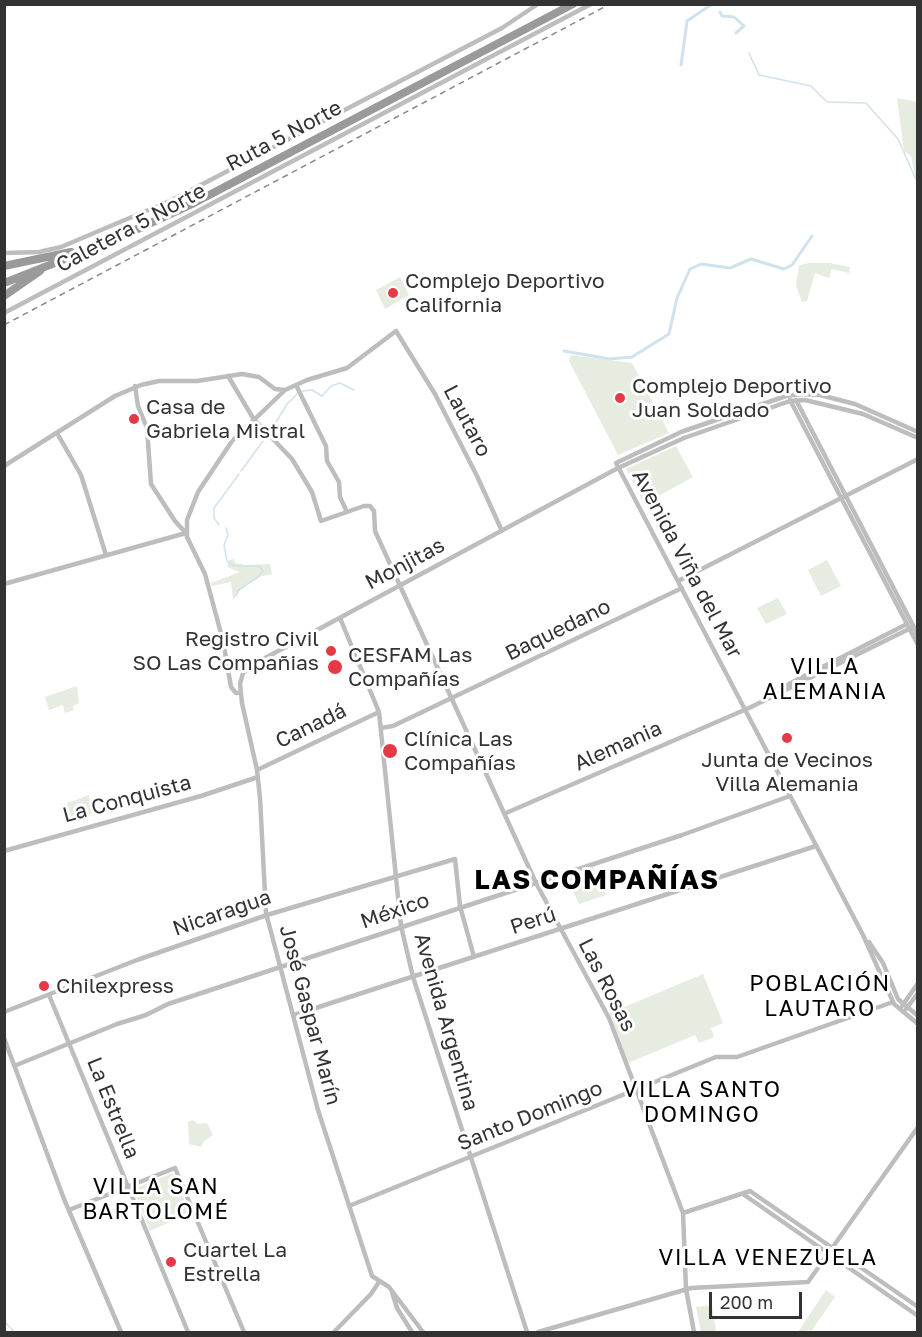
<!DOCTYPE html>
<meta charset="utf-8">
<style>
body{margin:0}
#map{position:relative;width:922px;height:1337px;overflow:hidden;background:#fff;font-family:"Golos Text",sans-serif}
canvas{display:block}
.frame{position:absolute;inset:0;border:6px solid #333;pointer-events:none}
.scale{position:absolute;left:709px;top:1292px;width:93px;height:27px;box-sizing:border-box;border:3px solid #333;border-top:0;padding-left:8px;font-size:18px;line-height:21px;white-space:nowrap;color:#333;-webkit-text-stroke:4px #fff;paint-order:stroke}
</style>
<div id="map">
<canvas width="922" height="1337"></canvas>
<div class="frame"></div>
<div class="scale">200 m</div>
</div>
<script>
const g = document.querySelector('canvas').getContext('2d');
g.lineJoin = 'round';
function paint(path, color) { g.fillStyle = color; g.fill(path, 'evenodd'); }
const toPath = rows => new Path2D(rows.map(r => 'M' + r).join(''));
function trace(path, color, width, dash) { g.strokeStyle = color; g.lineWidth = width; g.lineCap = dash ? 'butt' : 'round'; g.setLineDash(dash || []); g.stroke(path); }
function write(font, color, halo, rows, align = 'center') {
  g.font = font + ' "Golos Text",sans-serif'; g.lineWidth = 6; g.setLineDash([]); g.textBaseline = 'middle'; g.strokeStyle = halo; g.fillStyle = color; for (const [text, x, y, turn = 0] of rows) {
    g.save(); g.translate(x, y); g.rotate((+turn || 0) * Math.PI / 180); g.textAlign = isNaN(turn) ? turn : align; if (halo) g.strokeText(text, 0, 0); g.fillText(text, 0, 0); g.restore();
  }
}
const green = toPath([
 [897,98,917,102,917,184,911,156,904,151],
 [809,263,829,263,850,267,849,273,832,269,829,278,815,273,807,301,802,302,796,286,799,265],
 [400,277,409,295,385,309,376,290],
 [571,355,632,363,669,433,618,455,569,361],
 [676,446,693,477,644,504,626,469],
 [234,559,235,563,245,565,270,564,272,574,262,576,241,589,233,600,231,582,212,586,211,583,240,572,227,567,229,560],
 [827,560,841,586,821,596,808,570],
 [778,598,787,614,766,624,757,608],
 [77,686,79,703,73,706,74,710,65,713,63,705,49,710,45,697],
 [89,795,92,814,72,820,67,803],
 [592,865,606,895,579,904,568,880,557,882,556,878],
 [703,974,723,1023,711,1028,714,1037,699,1043,695,1035,628,1063,610,1013],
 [192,1120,198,1124,207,1123,213,1135,204,1141,201,1147,189,1144,188,1122],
 [173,1173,190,1213,150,1231,133,1189],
 [826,1290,835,1297,812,1330,798,1332],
 [712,1305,716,1332,701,1332,696,1307]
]);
const stream = toPath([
 [749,53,759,75,811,86,827,102,866,103,898,139,918,184],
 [302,391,312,390,322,396,331,386,340,383,354,390],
 [270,432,287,404,297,394],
 [241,471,266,437],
 [219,525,214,518,214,508,239,474],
 [226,528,228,535,224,545,227,561,234,566,258,566,263,570,259,576,239,590,236,596],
 [4,1321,14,1332]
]);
const canal = toPath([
 [720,12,722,16,734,17,744,26,736,33],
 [681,65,687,21,712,4],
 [564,351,610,359,632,357,669,334,677,298,690,269,701,264,730,268,751,259,784,269,792,265,812,236]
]);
const secondary = toPath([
 [4,253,39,252,61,247,172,200,502,28,538,4],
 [4,313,591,4],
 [228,376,253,418,292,459,312,492,321,521,364,506,370,506,374,511,375,531,536,883,609,1018,683,1213,686,1289,694,1332],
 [296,385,326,446,327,461,339,482,340,497,347,512],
 [135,386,138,406,147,428,151,484,175,521,186,533],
 [790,400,918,645],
 [796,400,918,635],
 [918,432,855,404,820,395,802,394,786,396,681,432,616,463,863,935,894,1004,918,1024],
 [57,433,81,475,106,555],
 [4,466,115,396,141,385,159,381,197,381,242,374,259,377,275,389,285,390],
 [678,581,918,459],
 [4,584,186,533],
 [340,618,379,712,401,926,413,977,527,1332],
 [781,688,907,624],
 [241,693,236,693,231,687,223,641,205,574,187,537,187,520,198,492,232,441,285,390,307,380,347,368,396,331,435,394,477,476,502,531],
 [381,728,393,726,682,588],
 [257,770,379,712],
 [506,813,749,708,913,627],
 [4,851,201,796,258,777],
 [869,942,883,963,898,999,918,1016],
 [49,995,188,1332],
 [902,1006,918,983],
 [906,1009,918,993],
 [4,1012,137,960,267,915,455,859,460,906,474,957],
 [294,1015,816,846],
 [4,1038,64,1199,121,1332],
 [14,1066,117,1024,146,1015,168,1004,682,835,790,796],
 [743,1194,918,1316],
 [349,1206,716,1057,737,1057,893,1002],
 [69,1210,175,1168,244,1332],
 [683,1213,750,1191,918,1307],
 [392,1292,397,1308,412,1332],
 [334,1332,371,1294,379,1282],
 [423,1332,389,1287,372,1276,318,1110,266,913,260,798,257,770,242,703,240,684,243,673,254,664,618,468,684,438,790,401,805,400,863,414,918,438],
 [538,1332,691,1288,808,1282,918,1127]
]);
const highway = toPath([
 [4,266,71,252],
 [4,283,118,238,194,203,573,4],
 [4,296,40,271]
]);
const rail = toPath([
 [4,325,610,4]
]);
const markers = [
 [393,293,6,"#e63946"],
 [620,398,6,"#e63946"],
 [134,419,6,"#e63946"],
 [331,651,6,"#e63946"],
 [335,667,8,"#e63946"],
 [787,738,6,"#e63946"],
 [390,751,8,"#e63946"],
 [44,986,6,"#e63946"],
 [171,1262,6,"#e63946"]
];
const streetNames = [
 ["Ruta 5 Norte",284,136,-28],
 ["Caletera 5 Norte",131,228,-28],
 ["Lautaro",467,421,62],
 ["Monjitas",405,564,-28],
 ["Avenida Viña del Mar",687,564,62],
 ["Baquedano",558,630,-26],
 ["Canadá",311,726,-26],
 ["Alemania",618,746,-24],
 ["La Conquista",127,799,-15],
 ["México",395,911,-19],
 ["Nicaragua",222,913,-19],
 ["Perú",533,921,-18],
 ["Las Rosas",607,985,63],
 ["José Gaspar Marín",310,1015,75],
 ["Avenida Argentina",446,1022,74],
 ["La Estrella",113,1108,68],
 ["Santo Domingo",530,1116,-22]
];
const poiNames = [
 ["Complejo Deportivo",405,281],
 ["California",405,305],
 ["Complejo Deportivo",632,386],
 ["Juan Soldado",632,410],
 ["Casa de",146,407],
 ["Gabriela Mistral",146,431],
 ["Registro Civil",319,639,"right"],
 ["SO Las Compañias",319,663,"right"],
 ["CESFAM Las",348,655],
 ["Compañías",348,679],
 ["Clínica Las",404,739],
 ["Compañías",404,763],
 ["Junta de Vecinos",787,760,"center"],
 ["Villa Alemania",787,784,"center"],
 ["Chilexpress",56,986],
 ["Cuartel La",183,1250],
 ["Estrella",183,1274]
];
const neighbourhoodNames = [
 ["VILLA",825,667],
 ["ALEMANIA",825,692],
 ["POBLACIÓN",820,984],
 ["LAUTARO",820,1009],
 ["VILLA SANTO",702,1090],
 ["DOMINGO",702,1115],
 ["VILLA SAN",156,1187],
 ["BARTOLOMÉ",156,1212],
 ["VILLA VENEZUELA",768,1258]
];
const districtNames = [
 ["LAS COMPAÑÍAS",597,880]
];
paint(green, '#e6ecdf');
trace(stream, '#cfe2ee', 1.5);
trace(canal, '#cfe2ee', 3);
trace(secondary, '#bdbdbd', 4.5);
trace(highway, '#9a9a9a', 8);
trace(rail, '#888', 1.5, [6, 4.5]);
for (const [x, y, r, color] of markers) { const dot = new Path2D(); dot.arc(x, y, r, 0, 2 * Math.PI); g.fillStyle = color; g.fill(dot); trace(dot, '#fff', 2); }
write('21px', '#333', '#fff', streetNames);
write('21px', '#333', '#fff', poiNames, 'left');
g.letterSpacing = '1.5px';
write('22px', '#000', '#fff', neighbourhoodNames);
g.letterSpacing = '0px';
g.letterSpacing = '1.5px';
write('bold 27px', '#000', '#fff', districtNames);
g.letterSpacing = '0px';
</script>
